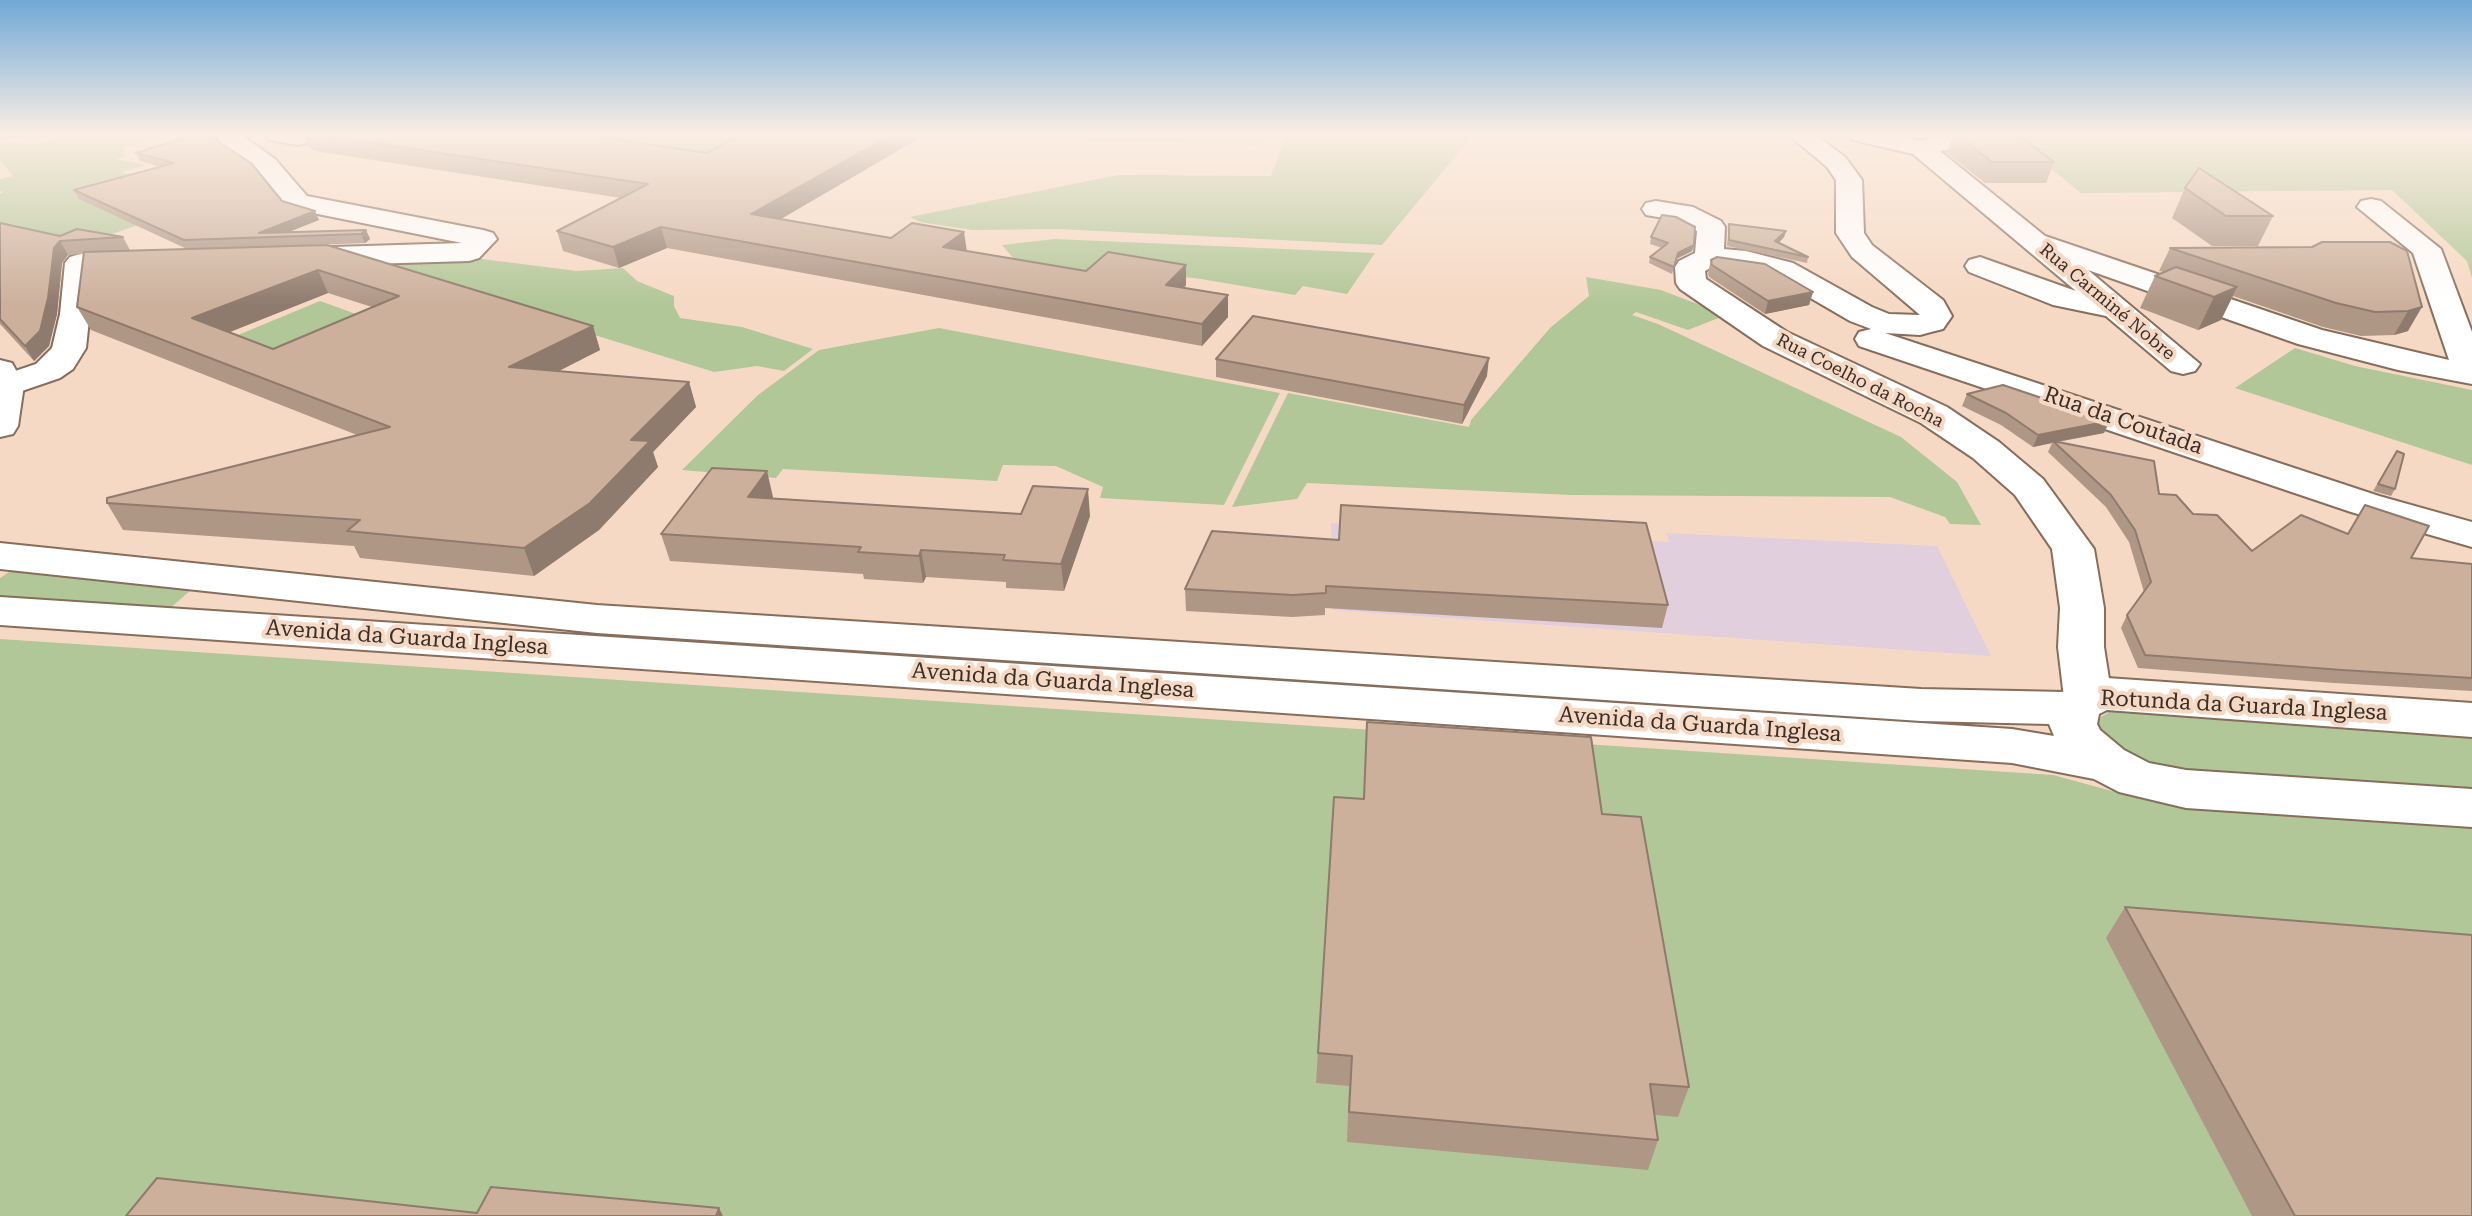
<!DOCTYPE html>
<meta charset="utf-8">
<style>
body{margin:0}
canvas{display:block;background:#f6d9c4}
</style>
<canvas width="2472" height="1216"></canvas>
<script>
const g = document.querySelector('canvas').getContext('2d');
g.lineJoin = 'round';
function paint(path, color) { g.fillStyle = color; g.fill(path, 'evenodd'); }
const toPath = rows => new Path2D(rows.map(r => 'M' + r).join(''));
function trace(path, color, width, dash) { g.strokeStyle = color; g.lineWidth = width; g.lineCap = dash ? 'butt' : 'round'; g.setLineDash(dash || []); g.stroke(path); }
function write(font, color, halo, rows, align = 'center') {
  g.font = font + ' "Roboto Serif",serif'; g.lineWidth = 8; g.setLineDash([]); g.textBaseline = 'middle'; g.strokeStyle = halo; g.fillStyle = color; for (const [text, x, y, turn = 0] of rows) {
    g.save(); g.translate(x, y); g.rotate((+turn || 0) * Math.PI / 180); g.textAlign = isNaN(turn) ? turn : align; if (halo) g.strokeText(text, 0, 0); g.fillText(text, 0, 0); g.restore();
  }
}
const commercial = toPath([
 [1331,523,1669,542,1667,533,1937,546,1991,656,1333,610]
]);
const green = toPath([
 [67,135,145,135,145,143,123,147,125,156,116,159,146,165,122,172,155,184,141,224,77,246,0,224,0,194,3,192,0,191,0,179,13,176,0,160,0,143,39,144],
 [624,135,779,135,712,171,587,152],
 [875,135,1269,135,1263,145,921,137,855,146],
 [1286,135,1473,135,1382,245,1059,229,972,230,920,222,910,217,1118,175,1271,176],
 [2029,135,2472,135,2472,278,2467,261,2392,190,2081,193,2019,143],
 [1055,239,1375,253,1347,294,1303,286,1295,295,1201,279,1113,268,1099,281,1014,259,1002,245],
 [482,259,577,271,623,268,637,281,674,296,674,306,680,318,742,327,813,349,784,371,757,366,714,372,501,306,510,301,377,263],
 [1586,277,1661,290,1726,315,1688,330,1636,312,1632,315,1658,324,1901,437,1957,482,1981,525,1950,524,1945,517,1890,497,1571,495,1307,483,1297,499,1232,507,1288,393,1469,427,1471,420,1550,328,1589,296],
 [320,301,384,324,302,359,238,335],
 [939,328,1280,393,1224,505,1100,498,1103,487,1056,466,1003,465,997,481,783,469,776,478,682,470,758,395,819,350],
 [2295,348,2355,366,2472,390,2472,465,2235,388],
 [15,568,192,589,167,611,0,600,0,578],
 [597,631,1916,717,1920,726,592,638],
 [0,639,2053,775,2145,800,2472,822,2472,1216,0,1216],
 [2125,709,2472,731,2472,794,2166,774,2111,749,2097,726,2101,717,2111,711]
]);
const minor = toPath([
 [217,135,241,135,275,159,307,196,483,230,493,233,497,239,479,258,469,261,302,266,292,263,287,257,292,251,302,248,462,243,288,208,257,169,219,144,217,135],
 [266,135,321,135,318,140,298,145,269,140,266,135],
 [1789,135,1816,135,1845,157,1862,180,1864,233,1872,245,1943,300,1952,316,1943,329,1931,332,1920,335,1885,333,2379,496,2472,522,2472,547,2351,512,1859,346,1855,339,1859,332,1871,329,1850,321,1771,275,1746,269,1714,266,1705,271,1706,279,1787,332,1947,407,1999,442,2043,479,2094,549,2104,608,2104,647,2112,698,2105,709,2088,714,2071,709,2064,698,2058,647,2060,608,2052,549,2015,495,1973,458,1921,423,1763,346,1680,289,1676,283,1675,267,1679,261,1695,253,1697,231,1676,220,1646,215,1642,209,1646,203,1656,201,1693,207,1721,221,1725,227,1724,249,1746,251,1793,263,1872,307,1889,314,1920,315,1852,257,1836,233,1836,180,1827,167,1789,135],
 [1850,135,1895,135,1921,141,1947,135,2022,135,2019,140,2010,142,1940,151,2045,236,2322,330,2449,360,2413,253,2357,207,2361,201,2371,199,2381,201,2441,249,2472,332,2472,384,2398,370,2298,344,2088,270,2200,364,2195,371,2183,374,2171,371,2106,316,2053,305,1969,272,1965,266,1969,260,1980,257,2076,291,1913,154,1853,140,1850,135],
 [80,254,141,254,151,257,156,263,151,269,141,272,94,272,86,348,73,369,60,378,19,392,0,394,0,376,36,364,52,348,60,314,65,263,70,257,80,254]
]);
const major = toPath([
 [0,360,12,363,24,385,18,426,13,434,0,437,0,360],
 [0,543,597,605,1921,689,2065,692,2071,687,2107,678,2472,703,2472,737,2107,710,2099,714,2097,724,2100,730,2124,750,2149,763,2186,770,2472,789,2472,827,2186,808,2119,792,2094,779,2012,763,0,625,0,597,2012,729,2054,736,2049,724,1921,721,597,633,0,569,0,543]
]);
const wall = toPath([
 [193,135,282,201,319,220,288,232,366,230,370,239,365,243,284,246,593,326,600,350,558,371,689,382,696,407,653,452,658,467,599,530,534,576,360,558,354,546,123,530,107,503,357,435,91,330,77,307,84,254,68,255,62,263,57,314,49,346,34,361,0,324,0,223,60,236,123,237,130,250,187,249,79,199,74,190,160,167,140,161,136,153],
 [328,293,372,307,273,349,229,332],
 [304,135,624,135,615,139,707,153,918,139,781,219,1086,271,1186,265,1186,285,1184,288,1228,317,1202,346,667,248,619,268,563,251,557,231,621,198,314,151,308,146],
 [1953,135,2018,135,2054,162,2046,183,1985,183,1947,153],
 [2185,188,2273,216,2258,246,2212,246,2172,218],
 [1729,224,1786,231,1784,237,1778,243,1808,257,1807,263,1727,246],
 [1651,237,1694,245,1692,251,1676,259,1672,274,1649,263,1650,257,1662,248,1650,244],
 [2170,248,2407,251,2408,331,2394,335,2361,336,2323,327,2233,296,2221,320,2198,330,2140,308,2155,276,2164,272,2159,271],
 [1711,260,1813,292,1809,305,1765,314,1709,277,1708,273],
 [1216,359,1487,376,1462,424,1216,377],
 [1967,394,2104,433,2058,442,2159,494,2252,551,2348,534,2411,558,2472,564,2472,691,2334,683,2138,668,2121,628,2127,615,2144,592,2129,542,2106,507,2048,452,2052,443,2033,447,2001,425,1962,406],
 [2397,451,2395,489,2391,496,2373,491],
 [773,497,772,499,1021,514,1090,516,1064,591,1006,588,1006,582,926,577,923,583,864,579,863,574,670,561,661,534],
 [1212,531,1668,605,1662,628,1325,608,1325,615,1292,617,1186,611,1185,589],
 [1367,722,1602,814,1689,1087,1678,1117,1655,1115,1658,1140,1648,1170,1347,1142,1349,1086,1316,1083,1334,797,1363,799],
 [2125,907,2472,1216,2252,1216,2106,938]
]);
const shadedWall = toPath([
 [0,135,44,135,0,140],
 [582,135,624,135,587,152],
 [891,135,917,135,918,139,755,234,751,214],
 [315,211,319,220,276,237,259,233],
 [661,227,667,248,619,268,613,247],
 [366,230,370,239,365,243,361,234],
 [1786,231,1784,237,1774,248,1775,241],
 [964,232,967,252,943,247],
 [60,241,68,255,62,263,57,314,49,346,34,361,25,346,54,248],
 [1694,245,1692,251,1676,259,1672,274,1678,253],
 [1186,265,1186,285,1167,306,1166,285],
 [318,270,328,293,205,342,192,318],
 [2237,287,2221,320,2198,330,2214,297],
 [1813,292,1809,305,1765,314,1768,301],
 [1228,295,1228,317,1202,346,1202,324],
 [2422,307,2408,331,2394,335,2408,311],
 [593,326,600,350,518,392,509,367],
 [1489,358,1487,376,1462,424,1464,405],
 [689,382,696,407,653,452,658,467,599,530,534,576,524,548],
 [2110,421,2104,433,2055,442,2053,441,2052,443,2033,447,2038,435],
 [767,471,773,497,755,524,748,497],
 [1088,489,1090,516,1064,591,1061,564],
 [921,550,926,577,923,583,919,556],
 [719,1208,723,1216,716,1216]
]);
const building = toPath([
 [193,135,208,135,251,163,282,201,315,211,259,233,366,230,361,234,184,240,74,190,174,163,136,153,193,135],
 [320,135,587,135,707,153,741,135,891,135,751,214,891,238,912,223,964,232,943,247,1086,271,1108,252,1186,265,1166,285,1228,295,1202,324,661,227,613,247,557,231,648,184,320,135],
 [1957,135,2018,135,2054,162,1992,162,1957,135],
 [2199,168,2273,216,2226,216,2185,188,2199,168],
 [1662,215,1676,217,1695,227,1694,245,1678,253,1674,267,1650,257,1668,243,1651,237,1662,215],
 [0,223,60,236,77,229,123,237,60,241,54,248,48,298,40,331,25,346,0,319,0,223],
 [1729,224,1786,231,1775,241,1808,257,1729,240,1729,224],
 [2322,242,2390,242,2407,251,2422,307,2408,311,2375,312,2336,303,2170,248,2312,247,2322,242],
 [327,245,593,326,509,367,689,382,631,440,650,441,590,503,524,548,347,531,360,520,107,503,107,498,390,427,77,307,84,252,327,245],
 [318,270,399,296,273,349,192,318,318,270],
 [1717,257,1765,264,1813,292,1768,301,1712,265,1711,260,1717,257],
 [2176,267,2237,287,2214,297,2155,276,2176,267],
 [1253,316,1489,358,1464,405,1216,359,1253,316],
 [2003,385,2110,421,2038,435,2006,413,1967,394,2003,385],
 [2053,441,2154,461,2159,494,2176,495,2193,514,2217,515,2252,551,2301,515,2348,534,2365,505,2429,526,2411,558,2472,564,2472,678,2342,670,2145,655,2127,615,2151,582,2135,530,2111,495,2053,441],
 [2397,451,2404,454,2395,489,2378,484,2397,451],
 [712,468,767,471,748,497,1021,514,1033,486,1088,489,1061,564,1003,560,1005,555,921,550,919,556,858,552,861,547,661,534,712,468],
 [1341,505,1646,523,1668,605,1326,586,1326,593,1293,595,1185,589,1212,531,1339,540,1341,505],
 [1367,722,1591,737,1602,814,1641,817,1689,1087,1650,1084,1658,1140,1349,1112,1352,1056,1318,1053,1334,797,1364,799,1367,722],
 [2125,907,2472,935,2472,1216,2295,1216,2125,907],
 [157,1178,477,1213,491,1187,719,1208,716,1216,126,1216,157,1178]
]);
const farStreetnames = [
 ["Rua Carminé Nobre",2107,302,40],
 ["Rua Coelho da Rocha",1860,381,27]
];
const streetNames = [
 ["Rua da Coutada",2123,421,19],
 ["Avenida da Guarda Inglesa",407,638,4],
 ["Avenida da Guarda Inglesa",1053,681,4],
 ["Rotunda da Guarda Inglesa",2244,706,3],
 ["Avenida da Guarda Inglesa",1700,725,4]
];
paint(commercial, '#e2cfde');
paint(green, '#b1c797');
trace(minor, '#876d5b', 4);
trace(major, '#876d5b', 4);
paint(minor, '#fff');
paint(major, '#fff');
paint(wall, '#af9786');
paint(shadedWall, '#8f7b6d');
paint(building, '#ccb09c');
trace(building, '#8f7b6d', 2);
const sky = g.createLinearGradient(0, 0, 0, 305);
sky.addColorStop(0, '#70a9d6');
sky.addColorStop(0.44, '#fbeee4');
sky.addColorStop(1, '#fbeee400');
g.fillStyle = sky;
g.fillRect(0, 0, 2472, 305);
write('18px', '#392e26', '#f6d9c4', farStreetnames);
write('22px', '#392e26', '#f6d9c4', streetNames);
</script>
